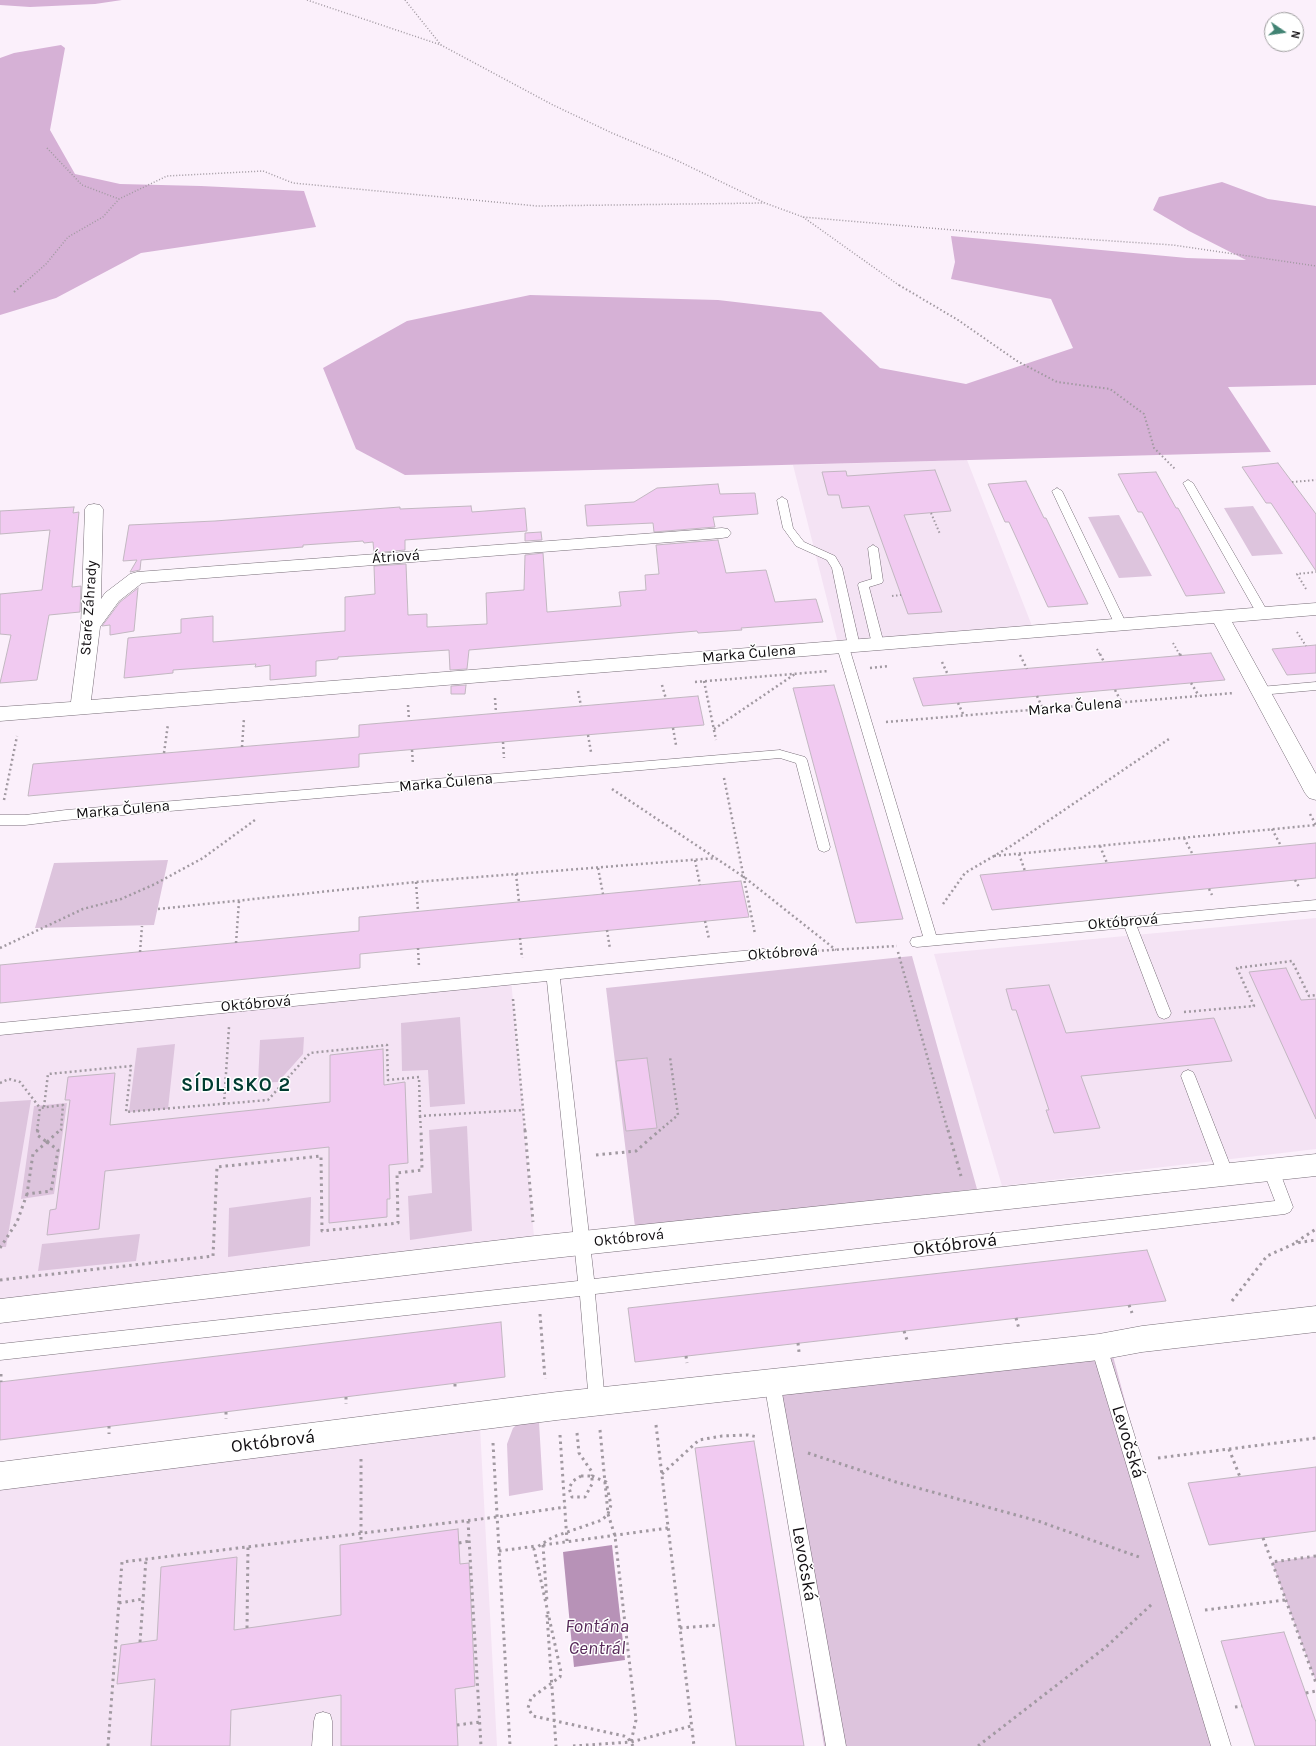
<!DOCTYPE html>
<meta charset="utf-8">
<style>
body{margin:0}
#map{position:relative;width:1316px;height:1746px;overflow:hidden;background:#fbf0fb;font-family:Karla,sans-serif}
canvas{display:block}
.north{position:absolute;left:1264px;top:12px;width:40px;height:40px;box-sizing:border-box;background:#fff;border:1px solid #9f9e9f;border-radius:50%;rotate:103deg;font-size:11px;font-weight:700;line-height:16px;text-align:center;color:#100d10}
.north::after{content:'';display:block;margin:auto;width:14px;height:18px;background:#418373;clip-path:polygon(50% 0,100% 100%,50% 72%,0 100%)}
</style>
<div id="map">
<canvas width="1316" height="1746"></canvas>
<div class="north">N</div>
</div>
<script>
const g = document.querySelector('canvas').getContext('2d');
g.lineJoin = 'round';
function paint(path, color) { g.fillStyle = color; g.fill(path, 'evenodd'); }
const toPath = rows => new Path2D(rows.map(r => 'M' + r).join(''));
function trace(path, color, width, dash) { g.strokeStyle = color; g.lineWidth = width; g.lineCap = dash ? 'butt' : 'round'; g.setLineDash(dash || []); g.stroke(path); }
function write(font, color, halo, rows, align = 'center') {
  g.font = font + ' Karla,sans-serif'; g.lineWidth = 3; g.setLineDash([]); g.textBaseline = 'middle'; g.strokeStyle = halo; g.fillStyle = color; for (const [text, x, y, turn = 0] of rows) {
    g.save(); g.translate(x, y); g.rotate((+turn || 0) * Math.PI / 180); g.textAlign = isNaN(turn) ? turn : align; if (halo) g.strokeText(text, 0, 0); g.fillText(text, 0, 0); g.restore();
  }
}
const built = toPath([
 [967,460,1034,631,839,647,793,465],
 [1316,918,1316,1149,1002,1186,934,954],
 [511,979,535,1248,0,1311,0,1029],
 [480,1427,497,1746,0,1746,0,1486]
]);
const green = toPath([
 [1253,506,1283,554,1252,556,1224,508],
 [1119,515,1152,576,1119,578,1088,517],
 [168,860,154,925,35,928,54,863],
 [912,956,977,1189,635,1227,606,988],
 [460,1017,465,1104,430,1107,428,1070,402,1071,401,1023],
 [304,1037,303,1054,278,1082,258,1083,260,1040],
 [175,1044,168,1109,129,1112,137,1048],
 [31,1100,6,1247,0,1247,0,1102],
 [67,1103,54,1194,21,1199,34,1106],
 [467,1126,472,1231,410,1240,408,1196,432,1193,429,1130],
 [311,1197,310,1246,228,1257,229,1208],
 [140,1234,136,1261,38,1271,42,1244],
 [1113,1356,1217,1746,824,1746,769,1393],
 [520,1422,539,1422,543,1490,509,1496,507,1444,513,1428],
 [1316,1556,1316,1682,1272,1562]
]);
const forest = toPath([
 [0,0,122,0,95,4,30,7,0,5],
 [61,45,65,48,50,130,75,174,120,184,201,186,304,191,316,227,141,253,56,298,0,315,0,58,14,53],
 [1222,182,1268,199,1316,206,1316,385,1228,387,1271,452,405,475,356,449,323,368,407,321,530,295,718,300,821,312,880,368,966,384,1073,348,1051,299,951,279,955,262,951,236,1187,258,1246,260,1189,231,1153,210,1159,197]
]);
const water = toPath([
 [612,1545,625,1660,574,1667,563,1552]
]);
const building = toPath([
 [1278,463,1316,514,1316,571,1271,503,1266,503,1242,467,1278,463],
 [935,470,951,511,904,515,942,612,908,614,869,506,842,508,839,495,828,495,822,472,846,471,847,476,935,470],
 [1156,472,1176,508,1178,508,1225,593,1186,596,1142,512,1138,512,1118,474,1156,472],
 [1026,481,1044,518,1046,518,1088,604,1048,607,1009,522,1005,522,988,484,1026,481],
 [718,484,720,494,755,493,758,514,713,517,715,527,654,532,653,523,587,526,585,505,634,502,657,488,718,484],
 [471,506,472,512,525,508,527,531,405,540,405,550,374,553,373,542,364,543,363,541,303,545,303,547,141,560,140,570,130,572,137,560,123,561,129,525,215,521,400,507,400,509,471,506],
 [74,507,73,513,79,512,72,587,81,586,80,612,49,615,37,680,0,683,11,635,0,634,0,594,42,590,50,530,0,534,0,511,74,507],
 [541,532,542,540,525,541,525,533,541,532],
 [718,540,726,573,766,570,775,602,816,599,823,622,741,628,742,630,698,633,697,631,469,650,467,669,450,670,449,650,338,657,338,659,316,661,316,676,270,680,270,665,255,667,256,664,173,670,173,673,124,678,128,638,181,633,181,619,213,616,213,642,345,631,345,597,375,594,374,566,406,564,408,615,427,614,427,627,487,624,486,593,524,590,525,555,543,553,547,612,621,606,619,592,646,590,645,575,659,574,656,545,718,540],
 [138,588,134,631,110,635,110,625,102,626,120,602,138,588],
 [1316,645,1316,673,1287,675,1272,649,1316,645],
 [1211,653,1225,680,923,706,913,678,1211,653],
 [466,685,465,694,451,694,451,686,466,685],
 [834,685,841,708,903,919,856,923,793,688,834,685],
 [698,696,704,725,359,754,359,767,28,796,33,764,359,737,359,725,698,696],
 [1316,843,1316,878,992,910,980,875,1316,843],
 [741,881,749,917,360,954,360,968,0,1003,0,965,359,931,359,917,741,881],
 [1286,968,1301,1000,1316,999,1316,1119,1249,972,1286,968],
 [1049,985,1066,1033,1214,1018,1232,1061,1081,1076,1100,1128,1054,1133,1046,1110,1049,1110,1016,1010,1012,1010,1006,989,1049,985],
 [383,1049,384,1085,405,1082,408,1163,389,1165,390,1199,387,1199,387,1217,329,1223,329,1147,105,1171,99,1229,47,1235,50,1210,56,1209,70,1100,65,1100,68,1077,115,1073,110,1125,330,1102,330,1055,383,1049],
 [647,1058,657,1128,626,1131,616,1061,647,1058],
 [1147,1250,1166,1301,635,1362,628,1308,1147,1250],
 [501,1322,505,1377,0,1440,0,1382,501,1322],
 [754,1441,764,1499,804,1746,736,1746,695,1448,754,1441],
 [1316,1467,1316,1531,1209,1545,1188,1483,1316,1467],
 [458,1529,460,1564,469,1563,475,1686,455,1689,458,1746,341,1746,341,1695,231,1710,230,1746,151,1746,155,1679,117,1684,121,1645,157,1640,161,1567,237,1557,234,1630,341,1615,340,1545,458,1529],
 [1284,1632,1316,1722,1316,1746,1255,1746,1221,1641,1284,1632]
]);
const pathFar3 = toPath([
 [307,0,441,45,553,105,612,133,676,160,765,203,803,217,976,232,1173,245,1316,266],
 [405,0,441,45],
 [47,148,82,185,119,199],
 [803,217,900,286],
 [21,286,46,264,68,237,103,217,119,199,167,176,263,171,293,183,537,206,764,203]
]);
const pathFar2 = toPath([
 [899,285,958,320,1017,361,1057,382,1110,389,1144,414,1154,448,1176,470],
 [14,292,22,285],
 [1292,482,1316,480],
 [931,513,940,534],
 [1306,589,1297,574,1316,572],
 [892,596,901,595],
 [1297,632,1306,646],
 [1173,643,1180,655],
 [1097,649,1100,655]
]);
const pathFar1 = toPath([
 [1100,654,1104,662],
 [1180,654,1181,656],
 [1020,655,1027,669],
 [942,662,948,675],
 [870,668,889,666],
 [704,681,716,740],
 [695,682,829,671],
 [1191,683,1199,696],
 [662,685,666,699],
 [1115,690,1122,703],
 [578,691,581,706],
 [1037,696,1043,709],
 [495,698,496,713],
 [958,703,964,716],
 [408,705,409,720],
 [886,722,1234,693],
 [673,728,676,745],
 [714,729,795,674],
 [588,735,591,752],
 [503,742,504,758],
 [242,747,244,718],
 [412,750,413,765],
 [164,753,168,724],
 [724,778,755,934],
 [612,789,744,877,836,950],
 [4,800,17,736],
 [1310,814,1316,825],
 [1272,829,1281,846],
 [1184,838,1193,855],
 [1100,846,1107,863],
 [1019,854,1025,871],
 [994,856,1316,825],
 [695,860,700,885],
 [598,868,603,894],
 [516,874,519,902],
 [1295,880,1299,887],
 [416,882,418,911],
 [1209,889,1212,895],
 [943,904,965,873,1011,846,1169,739],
 [158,909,416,882,716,858],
 [705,921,709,939],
 [607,930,610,949],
 [520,938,522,958],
 [236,943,239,901],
 [0,948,83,909,121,899,155,884,203,858,255,820],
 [418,948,419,967],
 [140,952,142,926],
 [898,952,948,1131],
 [782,953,897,946],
 [513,999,525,1131],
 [1184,1012,1254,1006,1237,968,1292,961,1309,996,1316,995],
 [0,1083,9,1079,20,1082,40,1108],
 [224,1104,229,1027],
 [44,1107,48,1074,131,1066,126,1112,268,1100,310,1053,387,1045,388,1080,419,1077,420,1116,523,1110],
 [420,1116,421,1131],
 [37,1131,40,1108,63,1105,61,1130,59,1131],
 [659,1131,678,1115,670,1057]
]);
const path = toPath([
 [38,1130,37,1135,47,1142],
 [525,1130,533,1222],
 [948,1130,961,1176],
 [47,1142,58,1150,51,1191,27,1194,33,1154,47,1142],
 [47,1142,60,1130],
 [596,1155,636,1151,660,1130],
 [1296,1242,1316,1229],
 [0,1248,17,1222,27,1194],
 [0,1280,213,1256,217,1167,321,1156,322,1231,398,1223,397,1173,422,1170,421,1130],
 [1232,1301,1267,1256,1296,1243,1316,1240],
 [1129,1305,1132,1313],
 [540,1314,545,1379],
 [1016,1318,1019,1329],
 [904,1331,907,1340],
 [798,1343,799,1352],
 [686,1356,687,1363],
 [1,1374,1,1382],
 [455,1384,455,1390],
 [346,1397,346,1404],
 [226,1412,226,1419],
 [656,1425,694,1746],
 [109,1426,109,1434],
 [600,1430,608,1514,615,1536,636,1720,631,1742],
 [577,1433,579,1453,592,1472,592,1476],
 [560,1435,567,1541],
 [493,1443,510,1746],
 [1229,1449,1240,1477],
 [808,1453,896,1482,1038,1521,1139,1557],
 [1158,1458,1316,1438],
 [361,1459,361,1542],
 [662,1474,699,1440,722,1436,748,1435,758,1437],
 [581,1476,592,1476,592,1484,585,1497,572,1497,569,1488,573,1481,581,1476],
 [592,1476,606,1482,611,1505,608,1514,602,1520,553,1537,534,1549,561,1672,560,1677,531,1698,528,1708,533,1716,624,1736,628,1738,633,1746],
 [468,1521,481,1746],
 [1263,1538,1272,1562],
 [459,1543,470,1541],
 [543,1545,547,1602],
 [543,1545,668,1528],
 [499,1551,536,1546],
 [1316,1556,1272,1562,1316,1683],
 [119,1603,143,1599],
 [1205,1610,1285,1600],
 [547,1615,556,1746],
 [247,1628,248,1546],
 [680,1628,719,1625],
 [140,1642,146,1559],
 [1306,1693,1316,1691],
 [1235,1707,1242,1706],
 [457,1725,480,1722],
 [108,1746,122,1562,497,1517,565,1507],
 [573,1746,631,1742,691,1726],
 [978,1746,1106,1647,1153,1603]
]);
const service = toPath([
 [1188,480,1193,483,1269,614,1267,617,1263,618,1259,617,1257,614,1183,483,1188,480],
 [1057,488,1062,491,1127,625,1125,628,1117,628,1115,625,1052,491,1057,488],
 [782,497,787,500,793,528,804,542,835,556,842,568,860,646,858,649,854,650,850,649,848,646,832,568,827,560,796,546,783,528,777,500,782,497],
 [873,545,878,548,883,581,882,583,869,587,884,644,882,647,878,648,874,647,872,644,858,585,859,583,872,579,868,548,873,545],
 [843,643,847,644,849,647,936,935,1316,900,1316,910,1137,927,1171,1013,1169,1017,1164,1019,1159,1017,1157,1013,1125,928,917,947,912,946,910,942,912,938,923,936,837,647,839,644,843,643],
 [1316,682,1316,690,1260,695,1256,694,1254,691,1256,688,1260,687,1316,682],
 [780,750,805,757,807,760,830,847,829,850,824,852,819,850,818,847,796,763,780,758,66,820,25,825,0,825,0,815,25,815,66,810,780,750],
 [763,949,768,950,770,954,768,958,763,959,560,979,594,1279,1275,1201,1263,1170,1266,1165,1271,1163,1276,1165,1279,1170,1293,1207,1290,1212,1285,1214,595,1294,605,1402,603,1408,597,1410,591,1408,589,1402,580,1296,0,1360,0,1344,578,1281,547,981,0,1035,0,1023,763,949],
 [1188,1070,1193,1072,1195,1076,1234,1175,1231,1180,1226,1182,1221,1180,1218,1175,1181,1076,1183,1072,1188,1070],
 [1099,1339,1105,1342,1107,1347,1231,1746,1211,1746,1091,1347,1093,1342,1099,1339],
 [772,1374,778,1376,780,1382,846,1746,826,1746,764,1382,766,1376,772,1374],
 [323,1712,330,1714,332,1721,332,1746,312,1746,314,1721,316,1714,323,1712]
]);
const minor = toPath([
 [94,504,100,505,103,509,101,599,105,593,130,574,137,572,722,528,728,529,731,533,728,537,722,538,142,583,119,601,100,627,91,700,1316,603,1316,615,1232,622,1316,774,1316,800,1309,798,1305,793,1214,623,0,721,0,707,71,702,81,626,85,509,88,505,94,504],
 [1316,1154,1316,1176,535,1260,0,1323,0,1299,535,1236,1316,1154],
 [1316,1306,1316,1332,1142,1352,1099,1360,557,1420,0,1490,0,1462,557,1392,1099,1334,1142,1326,1316,1306]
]);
const streetNames = [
 ["Átriová",396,557,-4],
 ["Staré Záhrady",89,608,-86],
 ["Marka Čulena",749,654,-5],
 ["Marka Čulena",1075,707,-5],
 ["Marka Čulena",446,783,-5],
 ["Marka Čulena",123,810,-5],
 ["Októbrová",1123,922,-5],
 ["Októbrová",783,953,-4],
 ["Októbrová",256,1004,-5],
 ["Októbrová",629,1238,-6]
];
const nearStreetnames = [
 ["Októbrová",955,1245,-7],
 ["Októbrová",273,1442,-7],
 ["Levočská",1128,1442,73],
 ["Levočská",804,1564,80]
];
const districtNames = [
 ["SÍDLISKO 2",236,1086]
];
const nearWaternames = [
 ["Fontána",597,1627],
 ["Centrál",597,1649]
];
paint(built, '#f4e3f4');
paint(green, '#ddc4dd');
paint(forest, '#d6b1d6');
paint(water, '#b792b7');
paint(building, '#f1caf1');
trace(building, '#c2b7c1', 1);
trace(service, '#786e78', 1);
trace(minor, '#786e78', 1);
trace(pathFar3, '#a199a1', 1.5, [1, 2]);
trace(pathFar2, '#a199a1', 2, [1.5, 2.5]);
trace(pathFar1, '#a199a1', 2.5, [2, 3]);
trace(path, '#a199a1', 3, [2.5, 4]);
paint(service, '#fff');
paint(minor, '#fff');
write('15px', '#100d10', '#fff', streetNames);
write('18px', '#100d10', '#fff', nearStreetnames);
g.letterSpacing = '1px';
write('bold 19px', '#003c31', '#fff', districtNames);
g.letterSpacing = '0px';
write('italic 19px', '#572959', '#fff', nearWaternames);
</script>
